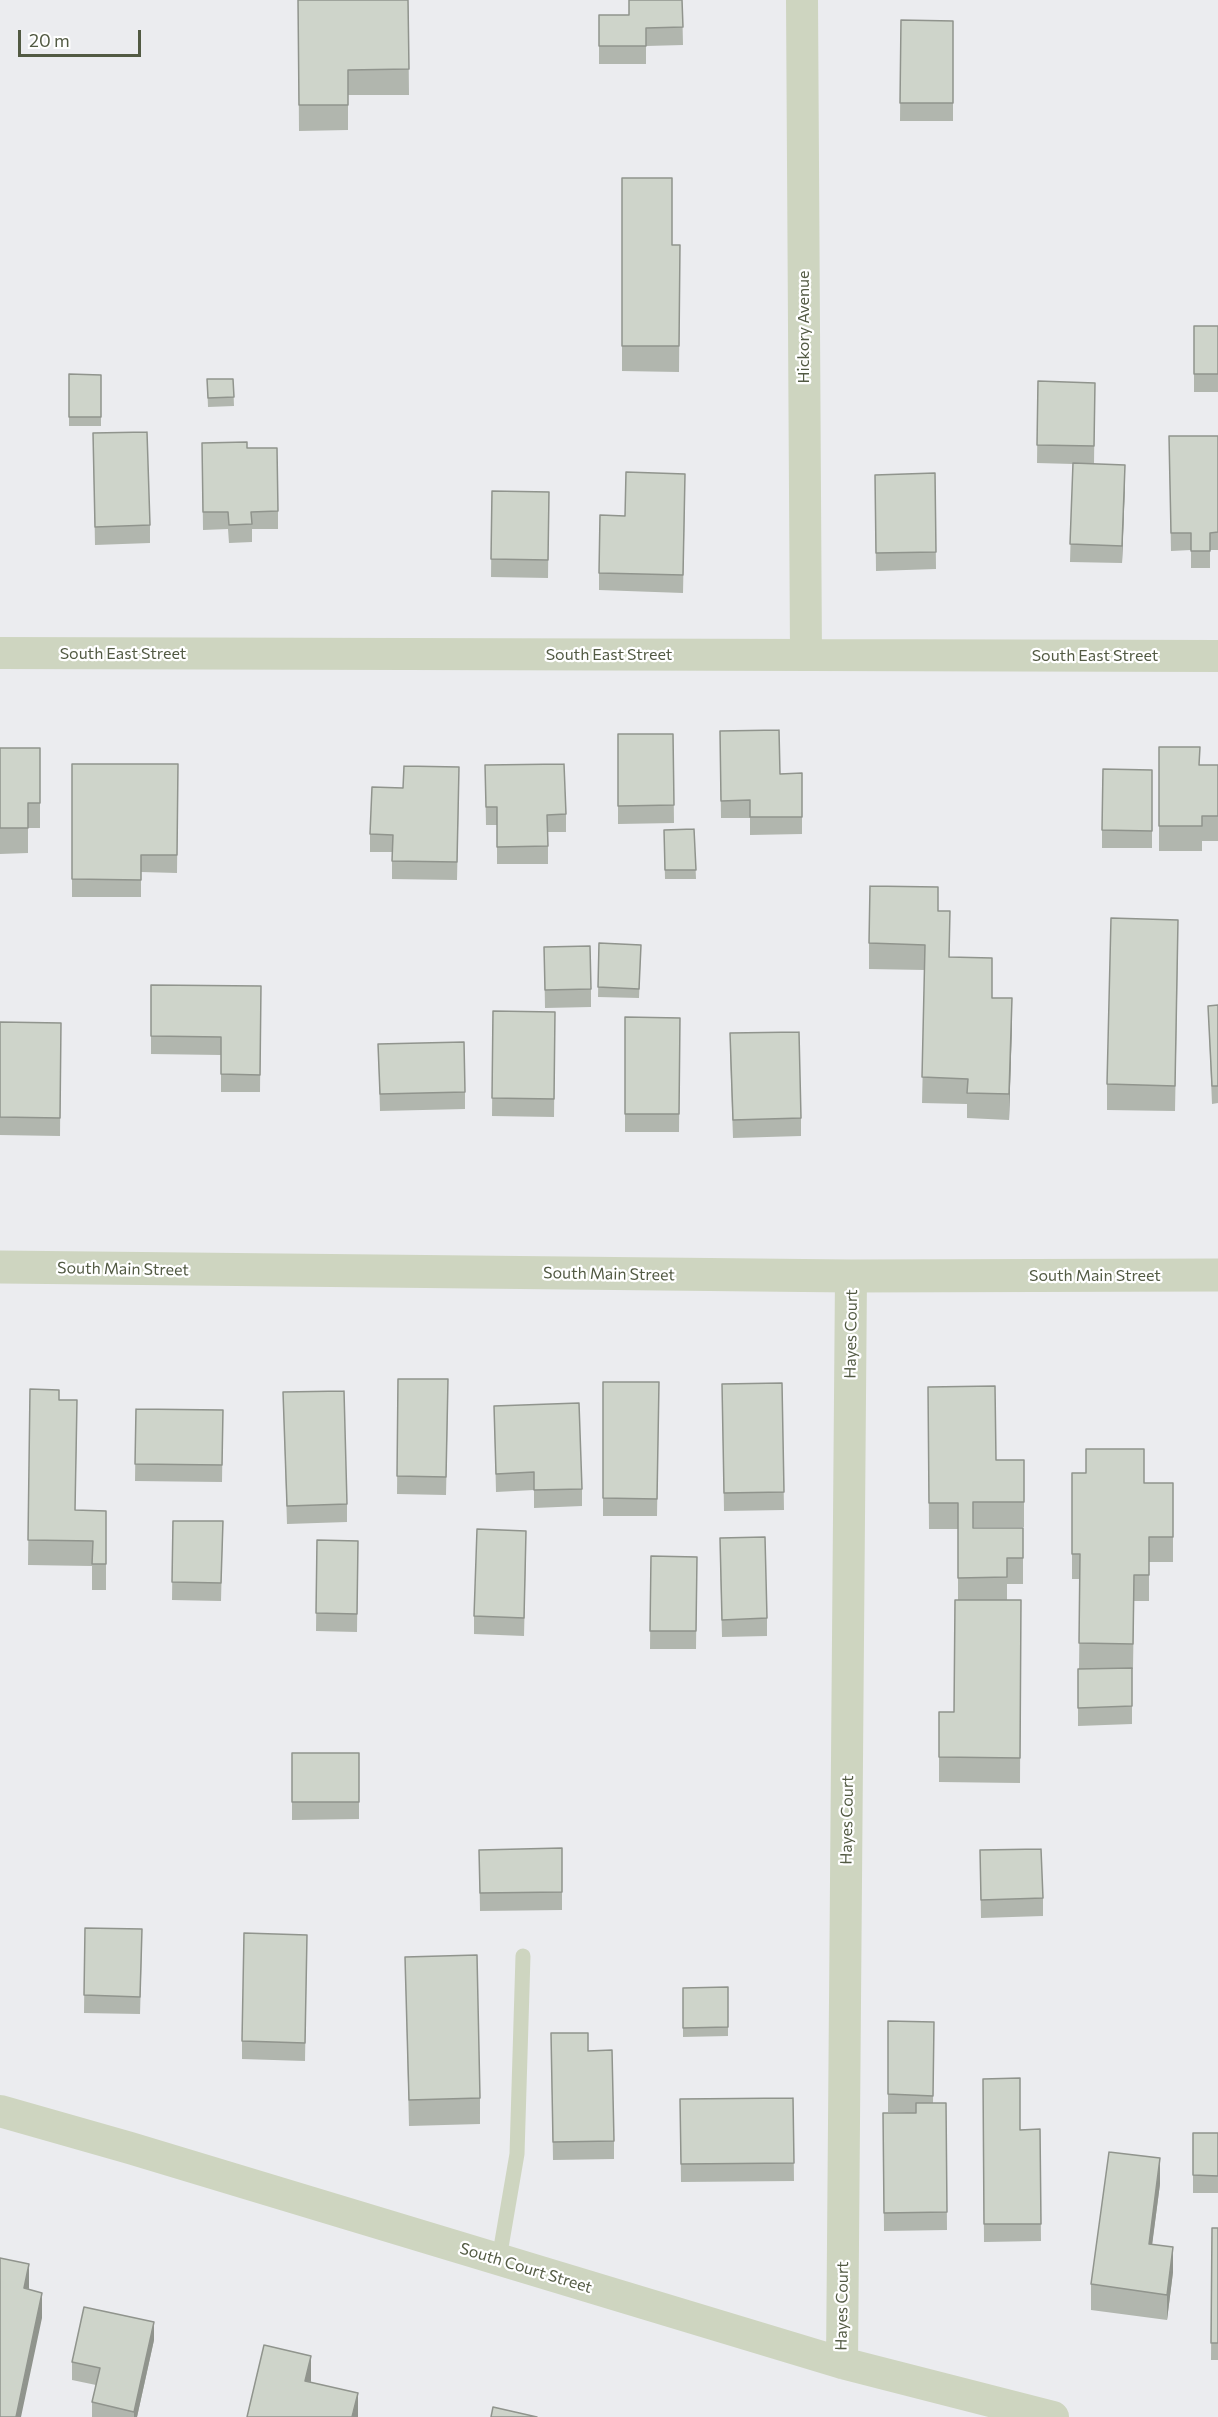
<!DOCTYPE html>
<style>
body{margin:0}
#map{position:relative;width:1218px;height:2417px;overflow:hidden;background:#ebecef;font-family:Commissioner,sans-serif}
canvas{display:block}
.scale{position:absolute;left:18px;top:30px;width:123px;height:27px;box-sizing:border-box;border:3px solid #525a43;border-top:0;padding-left:8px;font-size:18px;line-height:21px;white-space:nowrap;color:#525a43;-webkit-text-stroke:4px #fff;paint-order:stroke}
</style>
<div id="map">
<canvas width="1218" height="2417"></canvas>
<div class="scale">20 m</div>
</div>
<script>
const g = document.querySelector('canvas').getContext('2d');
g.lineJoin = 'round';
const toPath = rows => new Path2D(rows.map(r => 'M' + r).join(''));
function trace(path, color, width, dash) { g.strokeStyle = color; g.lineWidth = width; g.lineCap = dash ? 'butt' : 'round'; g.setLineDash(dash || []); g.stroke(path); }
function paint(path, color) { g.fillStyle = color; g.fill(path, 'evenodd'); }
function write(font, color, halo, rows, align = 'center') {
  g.font = font + ' Commissioner,sans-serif'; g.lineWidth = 4.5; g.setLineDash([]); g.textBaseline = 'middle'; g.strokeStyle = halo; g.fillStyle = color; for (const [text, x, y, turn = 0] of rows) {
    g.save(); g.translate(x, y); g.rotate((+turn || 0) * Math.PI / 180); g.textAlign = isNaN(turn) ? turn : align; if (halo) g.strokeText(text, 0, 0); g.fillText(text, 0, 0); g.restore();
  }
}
const service = toPath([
 [499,2259,517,2154,523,1956]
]);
const minor = toPath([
 [802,0,806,655],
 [0,653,1218,656],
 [0,2111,130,2148,842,2363,1053,2417],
 [842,2363,851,1276]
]);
const tertiary = toPath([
 [0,1267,851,1276,1218,1275]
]);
const wall = toPath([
 [298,0,408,0,409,95,348,95,348,130,299,131],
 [682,0,683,45,646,46,646,64,599,64,599,15,629,15],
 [901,20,953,21,953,121,900,121],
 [622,178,672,245,680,245,679,372,622,371],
 [1194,326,1218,326,1218,392,1194,392],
 [69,374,101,375,101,426,69,426],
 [207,379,233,379,234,406,208,407],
 [1038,381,1095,383,1094,464,1125,482,1122,563,1070,562,1073,464,1037,463],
 [93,433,150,525,150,543,95,545],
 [1169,436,1218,436,1218,550,1210,550,1210,568,1191,568,1191,550,1171,551],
 [202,443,247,448,278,511,278,529,252,529,252,542,229,543,228,529,203,530],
 [935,473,936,569,876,571,875,475],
 [492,491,549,492,548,578,491,577],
 [685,492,683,593,599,590,599,573,625,516],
 [720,731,780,774,802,773,802,834,750,835,750,818,721,818],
 [618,734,673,734,674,823,618,824],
 [1159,747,1200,765,1218,765,1218,841,1202,841,1202,851,1159,851],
 [0,748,40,748,40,828,28,828,28,853,0,854],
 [72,764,178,764,177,873,141,872,141,897,72,897],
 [485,765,566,814,566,832,548,832,548,864,497,864,497,825,486,825],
 [1152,770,1152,848,1102,848,1102,830],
 [459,784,457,880,392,879,392,852,370,852,370,834,403,788],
 [694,829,696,879,665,879,664,830],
 [938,911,950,936,949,957,992,998,1012,1024,1009,1120,967,1118,967,1104,922,1103,925,970,869,969,869,943],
 [599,943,641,945,639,998,598,997],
 [1178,945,1175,1111,1107,1110,1107,1084],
 [544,947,591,989,591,1007,545,1008],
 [261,986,260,1092,221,1092,221,1055,151,1054,151,1036],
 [1218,1005,1218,1103,1212,1104,1208,1006],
 [493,1011,555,1012,554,1117,492,1116],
 [625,1017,680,1018,679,1132,625,1132],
 [0,1022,61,1023,60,1136,0,1135],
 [378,1044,465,1092,465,1109,380,1111],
 [730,1051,801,1118,801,1136,733,1138],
 [398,1379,448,1397,446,1495,397,1494],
 [603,1382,659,1382,657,1516,603,1516],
 [782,1383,784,1510,724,1511,722,1384],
 [928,1387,996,1460,1024,1460,1024,1527,973,1527,973,1528,1023,1528,1023,1584,1007,1584,1007,1600,1021,1600,1020,1783,939,1782,939,1712,954,1712,958,1600,958,1529,929,1529],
 [30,1389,59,1400,77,1426,75,1510,106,1511,106,1590,92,1590,92,1566,28,1565],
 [283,1392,347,1504,347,1522,287,1524],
 [494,1406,582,1489,582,1506,534,1508,534,1490,496,1492],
 [136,1409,223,1410,222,1482,135,1481],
 [1072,1473,1144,1483,1173,1483,1173,1562,1149,1562,1149,1601,1134,1601,1133,1669,1132,1669,1132,1724,1078,1726,1078,1669,1100,1669,1079,1669,1080,1579,1072,1579],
 [173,1521,223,1521,221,1601,172,1600],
 [317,1540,358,1541,357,1632,316,1631],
 [526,1549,524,1636,474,1634,474,1616],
 [651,1556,697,1557,696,1649,650,1649],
 [720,1556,767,1618,767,1636,722,1637],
 [292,1753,359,1753,359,1819,292,1820],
 [562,1848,562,1910,480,1911,479,1850],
 [980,1850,1043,1898,1043,1916,981,1918],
 [85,1928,142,1946,140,2014,84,2013],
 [307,1935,305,2061,242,2059,242,2041],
 [405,1957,480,2098,480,2124,409,2126],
 [728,1987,728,2036,683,2037,683,1988],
 [934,2022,933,2103,946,2103,947,2230,884,2231,883,2113,908,2113,888,2112,888,2094],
 [551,2033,588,2051,614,2141,614,2159,553,2160],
 [983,2079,1020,2130,1040,2129,1041,2241,984,2242],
 [793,2098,794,2181,681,2182,680,2099],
 [1193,2133,1218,2133,1218,2193,1193,2193],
 [1160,2184,1152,2244,1173,2272,1167,2320,1091,2310,1091,2284],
 [1212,2228,1218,2228,1218,2360,1211,2360],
 [154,2340,137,2417,92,2417,92,2402,96,2385,72,2380,72,2362]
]);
const shadedWall = toPath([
 [1125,465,1125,482,1122,563,1122,546],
 [1012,998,1012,1024,1009,1120,1009,1094],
 [1160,2158,1160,2184,1149,2269,1149,2244],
 [1173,2247,1173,2272,1167,2320,1167,2295],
 [29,2264,29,2289,24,2288],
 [42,2293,42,2318,21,2417,16,2417],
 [154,2322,154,2340,137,2417,134,2417,134,2412],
 [311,2356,311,2382,305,2381],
 [358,2393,358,2417,352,2417]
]);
const building = toPath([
 [298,0,408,0,409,69,348,70,348,105,299,105,298,0],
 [629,0,682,0,683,27,646,28,646,46,599,46,599,15,629,15,629,0],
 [901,20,953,21,953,103,900,103,901,20],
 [622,178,672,178,672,245,680,245,679,346,622,346,622,178],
 [1194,326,1218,326,1218,374,1194,374,1194,326],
 [69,374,101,375,101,417,69,417,69,374],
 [207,379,233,379,234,397,208,398,207,379],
 [1038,381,1095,383,1094,446,1037,445,1038,381],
 [147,432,150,525,95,527,93,433,147,432],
 [1169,436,1218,436,1218,532,1210,533,1210,551,1191,551,1191,533,1171,533,1169,436],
 [247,442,247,448,277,448,278,511,251,512,252,524,229,525,228,512,203,512,202,443,247,442],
 [1073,463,1125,465,1122,546,1070,544,1073,463],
 [626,472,685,474,683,575,599,573,600,515,625,516,626,472],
 [935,473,936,552,876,553,875,475,935,473],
 [492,491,549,492,548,560,491,559,492,491],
 [779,730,780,774,802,773,802,817,750,817,750,800,721,801,720,731,779,730],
 [618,734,673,734,674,805,618,806,618,734],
 [1159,747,1200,747,1199,765,1218,765,1218,816,1202,816,1202,826,1159,826,1159,747],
 [0,748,40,748,40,803,28,803,28,828,0,828,0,748],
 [72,764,178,764,177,855,141,855,141,880,72,879,72,764],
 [564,764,566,814,547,815,548,846,497,847,497,807,486,807,485,765,564,764],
 [404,766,459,767,457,862,392,861,393,835,370,834,372,787,403,788,404,766],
 [1103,769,1152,770,1152,831,1102,830,1103,769],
 [694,829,696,870,665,870,664,830,694,829],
 [870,886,938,887,938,911,950,911,949,957,992,958,992,998,1012,998,1009,1094,967,1093,968,1079,922,1077,925,945,869,943,870,886],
 [1111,918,1178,920,1175,1086,1107,1084,1111,918],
 [599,943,641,945,639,989,598,987,599,943],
 [590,946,591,989,545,990,544,947,590,946],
 [151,985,261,986,260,1075,221,1074,221,1037,151,1036,151,985],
 [1218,1005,1218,1086,1212,1086,1208,1006,1218,1005],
 [493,1011,555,1012,554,1099,492,1098,493,1011],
 [625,1017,680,1018,679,1114,625,1114,625,1017],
 [0,1022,61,1023,60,1118,0,1117,0,1022],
 [799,1032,801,1118,733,1120,730,1033,799,1032],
 [464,1042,465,1092,380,1094,378,1044,464,1042],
 [398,1379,448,1379,446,1477,397,1476,398,1379],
 [603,1382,659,1382,657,1499,603,1498,603,1382],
 [782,1383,784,1492,724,1493,722,1384,782,1383],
 [995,1386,996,1460,1024,1460,1024,1502,973,1502,973,1528,1023,1528,1023,1558,1007,1558,1007,1577,958,1578,958,1503,929,1503,928,1387,995,1386],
 [30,1389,59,1390,59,1400,77,1400,75,1510,106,1511,106,1564,92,1564,93,1541,28,1540,30,1389],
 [344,1391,347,1504,287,1506,283,1392,344,1391],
 [579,1403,582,1489,534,1490,534,1472,496,1474,494,1406,579,1403],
 [136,1409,223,1410,222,1465,135,1464,136,1409],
 [1086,1449,1144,1449,1144,1483,1173,1483,1173,1537,1149,1537,1149,1575,1134,1575,1133,1644,1079,1643,1080,1554,1072,1554,1072,1473,1086,1473,1086,1449],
 [173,1521,223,1521,221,1583,172,1582,173,1521],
 [477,1529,526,1531,524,1618,474,1616,477,1529],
 [765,1537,767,1618,722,1620,720,1538,765,1537],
 [317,1540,358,1541,357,1614,316,1613,317,1540],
 [651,1556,697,1557,696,1631,650,1631,651,1556],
 [955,1600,1021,1600,1020,1758,939,1757,939,1712,954,1712,955,1600],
 [1132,1668,1132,1706,1078,1708,1078,1669,1132,1668],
 [292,1753,359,1753,359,1802,292,1802,292,1753],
 [562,1848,562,1892,480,1893,479,1850,562,1848],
 [1041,1849,1043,1898,981,1900,980,1850,1041,1849],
 [85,1928,142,1929,140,1997,84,1995,85,1928],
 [244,1933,307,1935,305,2043,242,2041,244,1933],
 [477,1955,480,2098,409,2100,405,1957,477,1955],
 [728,1987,728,2027,683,2028,683,1988,728,1987],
 [888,2021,934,2022,933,2096,888,2094,888,2021],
 [551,2033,588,2033,588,2051,612,2050,614,2141,553,2142,551,2033],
 [1020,2078,1020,2130,1040,2129,1041,2224,984,2224,983,2079,1020,2078],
 [793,2098,794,2163,681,2164,680,2099,793,2098],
 [916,2103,946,2103,947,2212,884,2213,883,2113,916,2113,916,2103],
 [1193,2133,1218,2133,1218,2176,1193,2175,1193,2133],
 [1109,2152,1160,2158,1149,2244,1173,2247,1167,2295,1091,2284,1109,2152],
 [1212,2228,1218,2228,1218,2343,1211,2343,1212,2228],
 [0,2258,29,2264,24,2288,42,2293,16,2417,0,2417,0,2258],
 [84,2307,154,2322,134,2412,92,2402,100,2368,72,2362,84,2307],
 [264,2345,311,2356,305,2381,358,2393,352,2417,247,2417,264,2345],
 [493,2407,537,2417,491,2417,493,2407]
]);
const streetNames = [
 ["Hickory Avenue",804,327,-90],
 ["South East Street",123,654],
 ["South East Street",609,655],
 ["South East Street",1095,656],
 ["South Main Street",123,1269,1],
 ["South Main Street",609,1274,1],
 ["South Main Street",1095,1276],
 ["Hayes Court",851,1334,-89],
 ["Hayes Court",847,1820,-89],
 ["South Court Street",526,2268,17],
 ["Hayes Court",842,2306,-89]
];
trace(service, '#ced5c0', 15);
trace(minor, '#ced5c0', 32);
trace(tertiary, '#ced5c0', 33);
paint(wall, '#b1b6ae');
paint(shadedWall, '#90948d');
paint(building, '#ced4ca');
trace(building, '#90948d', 1.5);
write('16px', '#525a43', '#fff', streetNames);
</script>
